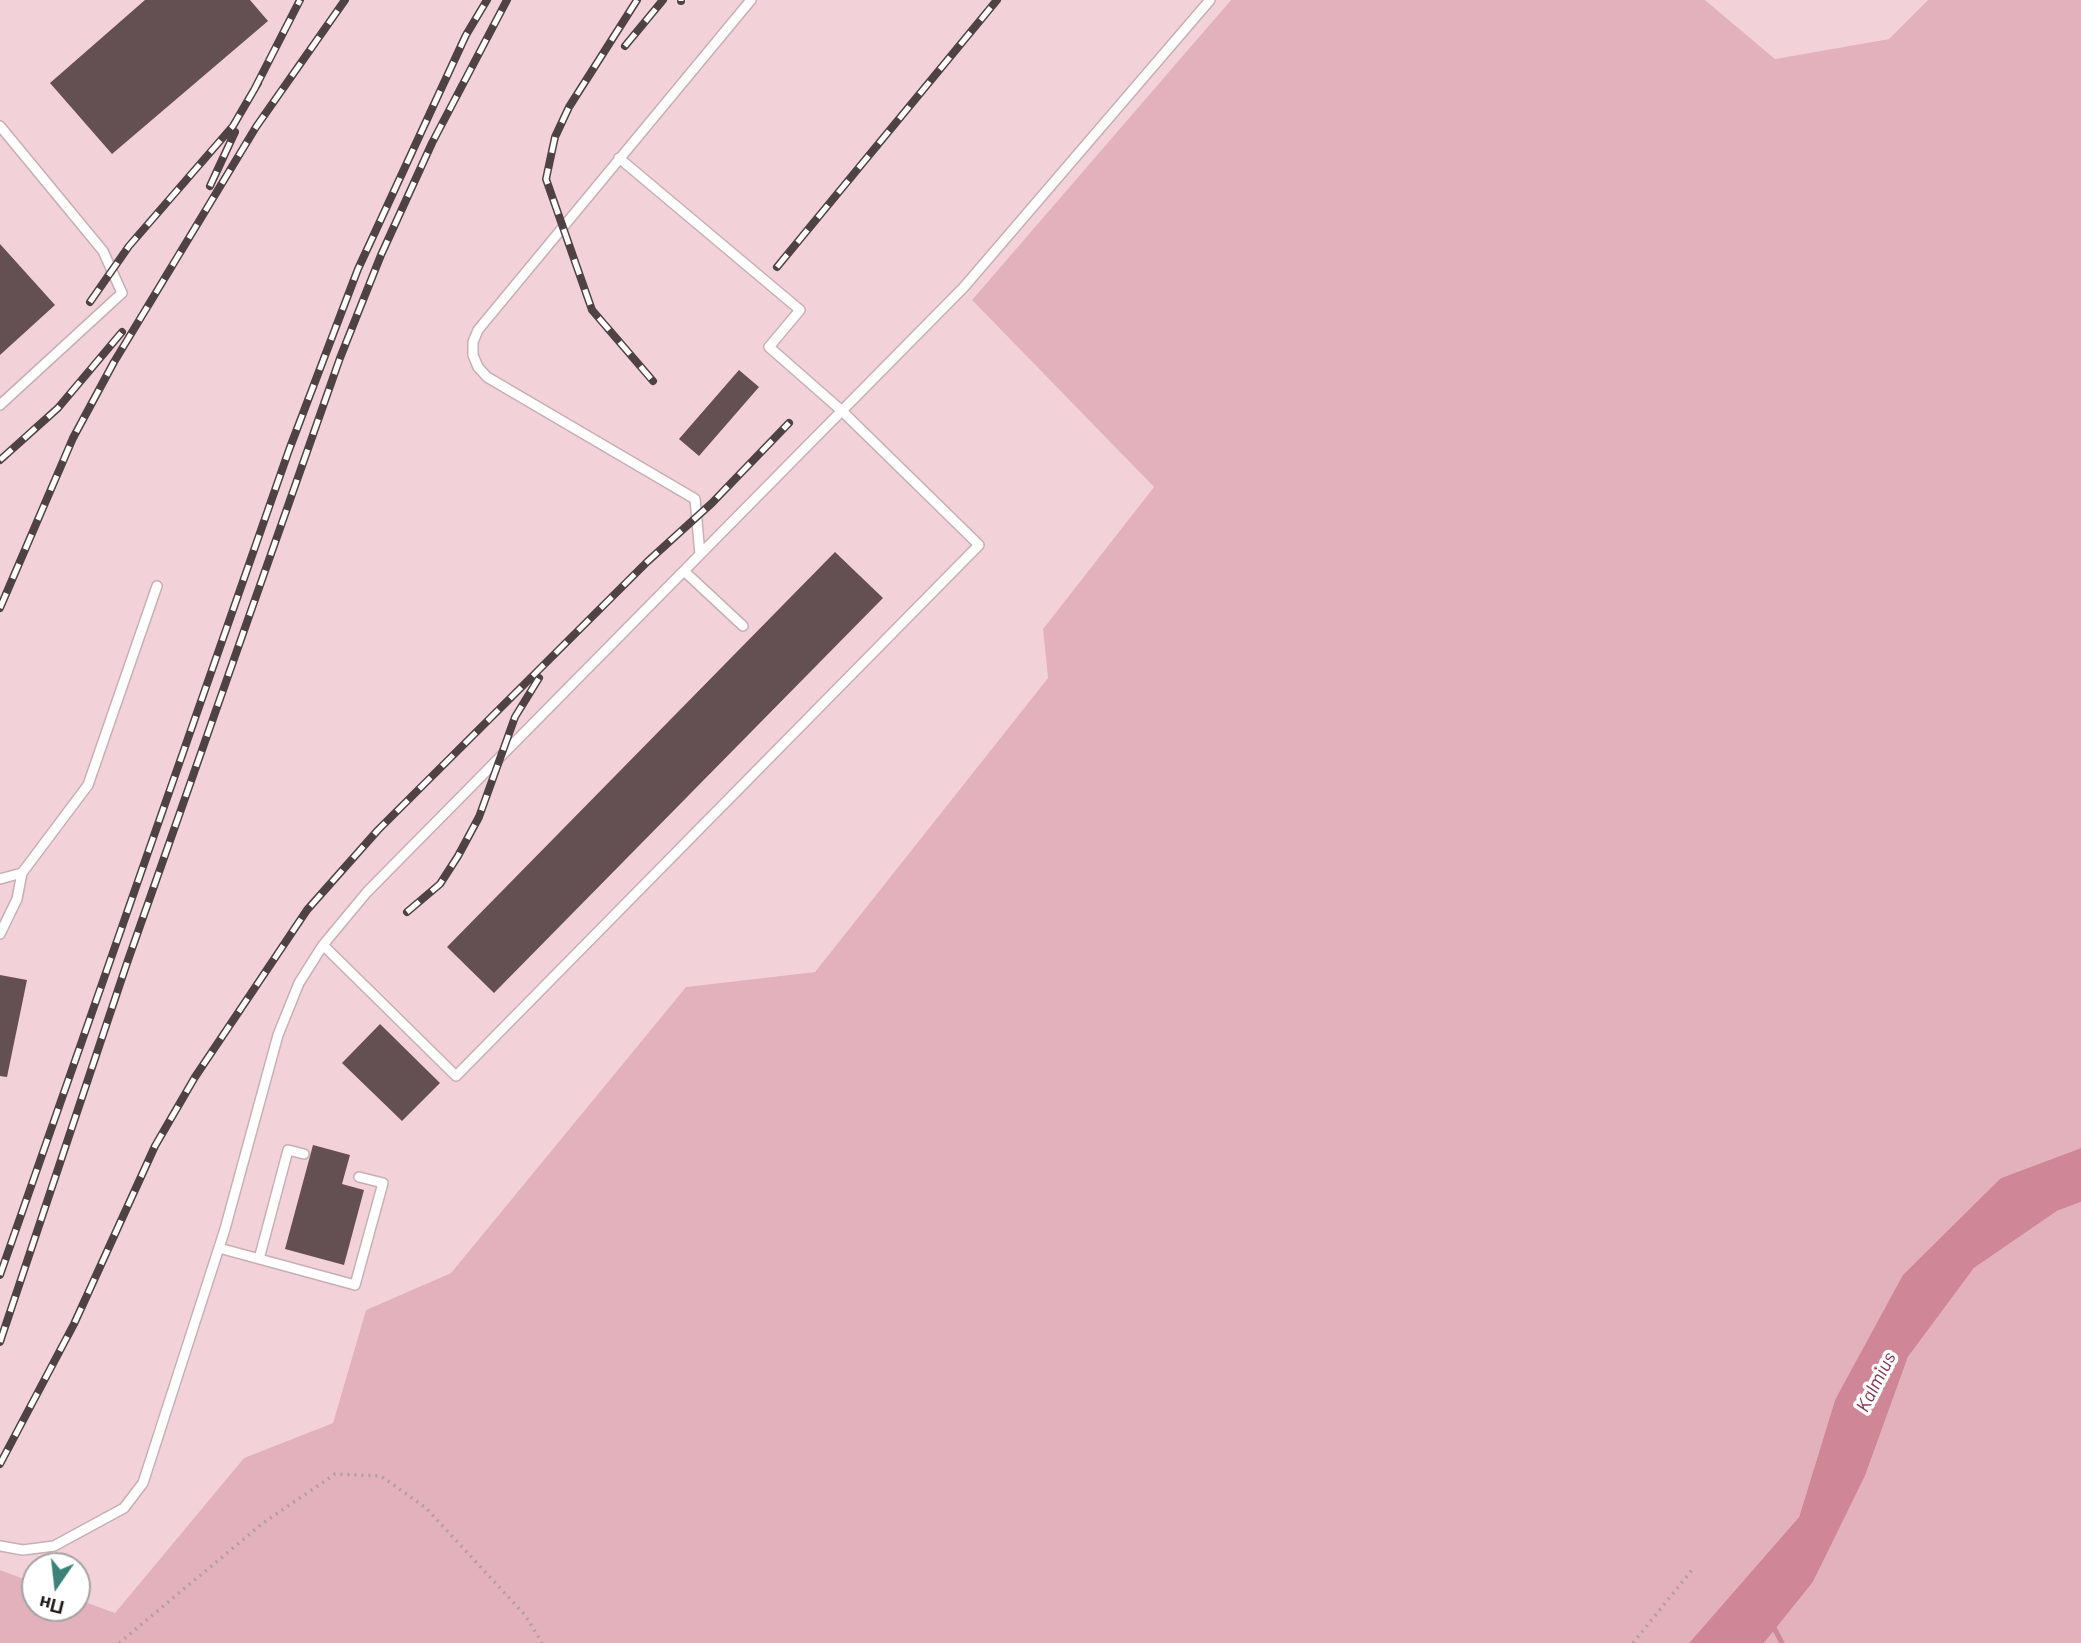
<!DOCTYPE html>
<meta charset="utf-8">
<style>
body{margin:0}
#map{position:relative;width:2081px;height:1643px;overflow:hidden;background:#f9dfe4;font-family:Barlow,sans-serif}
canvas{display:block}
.north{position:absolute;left:21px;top:1552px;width:70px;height:70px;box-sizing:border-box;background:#fff;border:2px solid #a5a2a3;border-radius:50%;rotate:194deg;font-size:19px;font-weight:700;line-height:28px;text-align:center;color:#1f1718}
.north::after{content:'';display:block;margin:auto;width:24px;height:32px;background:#3c8279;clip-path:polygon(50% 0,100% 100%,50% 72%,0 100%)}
</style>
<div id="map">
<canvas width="2081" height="1643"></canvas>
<div class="north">Пн</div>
</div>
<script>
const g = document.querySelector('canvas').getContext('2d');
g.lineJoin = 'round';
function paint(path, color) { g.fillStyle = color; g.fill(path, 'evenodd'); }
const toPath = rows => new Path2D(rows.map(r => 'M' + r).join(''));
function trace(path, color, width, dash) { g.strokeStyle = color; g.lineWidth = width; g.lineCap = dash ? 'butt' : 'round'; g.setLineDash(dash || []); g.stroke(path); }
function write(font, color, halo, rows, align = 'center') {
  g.font = font + ' Barlow,sans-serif'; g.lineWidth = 7; g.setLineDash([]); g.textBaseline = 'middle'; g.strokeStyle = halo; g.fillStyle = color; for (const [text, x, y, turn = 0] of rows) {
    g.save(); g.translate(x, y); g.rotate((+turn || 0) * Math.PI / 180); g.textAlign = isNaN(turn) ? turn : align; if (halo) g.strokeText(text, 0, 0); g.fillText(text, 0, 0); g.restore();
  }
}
const built = toPath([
 [0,0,1231,0,972,300,1154,487,1043,629,1048,678,815,972,686,987,451,1273,366,1310,333,1423,244,1458,115,1613,77,1599,77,1566,35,1566,35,1583,0,1570],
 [1705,0,1928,0,1889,39,1775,59]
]);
const green = toPath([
 [1231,0,1705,0,1775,59,1889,39,1928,0,2081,0,2081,1148,2001,1178,1835,1400,1799,1517,1689,1643,0,1643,0,1570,35,1583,35,1608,77,1608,77,1599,115,1613,244,1458,333,1423,366,1310,451,1273,686,987,815,972,1048,678,1043,629,1154,487,972,300],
 [2081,1202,2081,1643,1764,1643,1813,1582,1865,1476,1908,1357,1974,1268,2057,1211]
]);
const water = toPath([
 [2081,1148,2081,1202,2057,1211,1974,1268,1908,1357,1865,1476,1813,1582,1764,1643,1689,1643,1799,1517,1835,1400,1903,1275,2001,1178]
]);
const stream = toPath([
 [1772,1624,1782,1643]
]);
const building = toPath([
 [145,0,250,0,268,21,112,154,50,83],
 [0,244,55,305,0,355],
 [739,370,759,387,699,456,679,439],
 [835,552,883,598,494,993,447,947],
 [0,975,27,980,7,1077,0,1076],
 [380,1024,440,1083,402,1121,342,1063],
 [313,1145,350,1155,342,1184,364,1190,344,1265,285,1249]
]);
const path = toPath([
 [119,1643,263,1523,335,1474,381,1476,426,1508,525,1615,542,1643],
 [1633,1643,1692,1570]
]);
const service = toPath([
 [0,126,103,251,122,293,0,405],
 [700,554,695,499,487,377,478,367,473,355,473,342,478,330,751,0],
 [684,571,743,626],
 [0,879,22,873],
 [0,934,17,899,22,873,88,785,157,586],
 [323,945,456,1076,979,545,842,411,769,347,800,310,619,158],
 [219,1248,355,1285,383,1183,359,1177],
 [259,1259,288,1150,304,1154],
 [0,1546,23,1550,54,1546,124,1508,143,1483,225,1229,278,1035,299,983,323,945,367,892,964,287,1210,0]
]);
const rail = toPath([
 [637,0,569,107,555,137,546,179,592,310,653,381],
 [681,1,681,0],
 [625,46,663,0],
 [254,90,300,0],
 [210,186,235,132],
 [777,267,997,0],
 [90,302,129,246,233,126,258,83],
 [0,460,58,408,122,332],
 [0,608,73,438,114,362,256,127,345,0],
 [407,912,440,884,458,856,479,817,515,717,539,678],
 [0,1275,289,450,358,269,466,35,487,0],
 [0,1342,127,963,340,358,381,255,432,143,507,0],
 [0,1464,74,1324,155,1146,195,1077,307,910,378,830,647,562,712,503,789,423]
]);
const waterNames = [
 ["Kalmius",1876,1382,-63]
];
paint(built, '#f3d1d8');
paint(green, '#e2b1bc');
paint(water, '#cf8697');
trace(stream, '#cf8697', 5);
paint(building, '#644f53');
trace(service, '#c8afb4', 12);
trace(path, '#b39fa3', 3.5, [2, 5]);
trace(service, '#fff', 9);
trace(rail, '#4e4244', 8);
trace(rail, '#fff', 5, [16]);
write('italic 19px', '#89314c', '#fff', waterNames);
</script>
